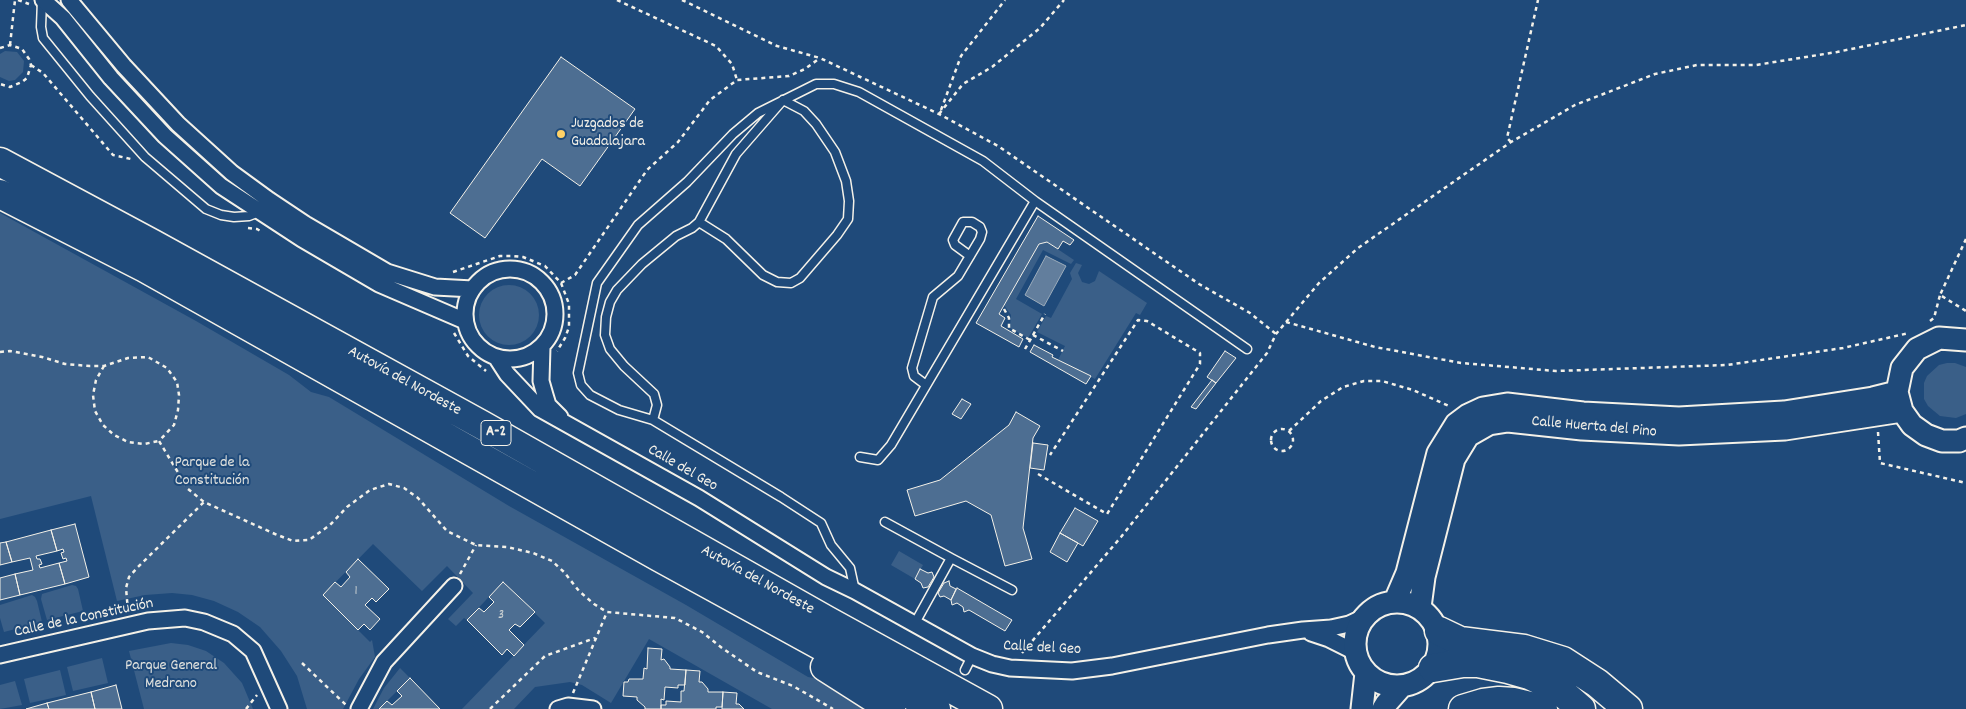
<!DOCTYPE html>
<meta charset="utf-8">
<style>
body{margin:0}
canvas{display:block;background:#1f4a7a}
</style>
<canvas width="1966" height="709"></canvas>
<script>
const g = document.querySelector('canvas').getContext('2d');
g.lineJoin = 'round';
function paint(path, color) { g.fillStyle = color; g.fill(path, 'evenodd'); }
const toPath = rows => new Path2D(rows.map(r => 'M' + r).join(''));
function trace(path, color, width, dash) { g.strokeStyle = color; g.lineWidth = width; g.lineCap = dash ? 'butt' : 'round'; g.setLineDash(dash || []); g.stroke(path); }
function write(font, color, halo, rows, align = 'center') {
  g.font = font + ' Dekko,sans-serif'; g.lineWidth = 4; g.setLineDash([]); g.textBaseline = 'middle'; g.strokeStyle = halo; g.fillStyle = color; for (const [text, x, y, turn = 0] of rows) {
    g.save(); g.translate(x, y); g.rotate((+turn || 0) * Math.PI / 180); g.textAlign = isNaN(turn) ? turn : align; if (halo) g.strokeText(text, 0, 0); g.fillText(text, 0, 0); g.restore();
  }
}
const green = toPath([
 [5,51,17,52,24,61,23,72,15,80,9,81,0,77,0,54],
 [0,213,196,321,289,375,311,392,329,397,509,506,686,605,808,677,819,679,867,709,772,709,649,639,611,703,582,685,570,682,535,687,514,709,462,709,545,623,503,582,467,620,464,618,456,626,448,619,473,593,447,566,422,591,373,544,323,595,370,642,372,640,375,657,359,679,343,709,307,709,297,676,281,651,260,627,238,612,214,601,192,595,172,593,145,595,117,601,91,496,0,519],
 [1047,242,1074,260,1071,264,1043,250,1016,299,1042,314,1028,338,1010,328,1011,315,1004,305,1039,244],
 [1076,263,1082,265,1078,273,1082,282,1089,284,1095,281,1099,271,1147,303,1140,315,1136,313,1095,379,1058,360,1065,346,1037,332,1046,316,1051,318,1072,279,1070,273],
 '479 315a30 30 0 1 1 60 0a30 30 0 1 1-60 0Z',
 [1947,363,1955,363,1966,367,1966,414,1956,418,1940,416,1928,406,1924,399,1924,383,1927,376,1939,365],
 [899,551,923,565,915,579,891,565],
 [72,585,76,586,78,589,83,611,47,620,41,599,42,594],
 [32,595,35,597,37,601,42,622,4,632,0,618,0,605],
 [171,643,188,645,206,651,224,663,242,683,253,709,144,709,129,651],
 [102,658,108,683,73,691,67,667],
 [400,668,410,678,379,709,373,709,384,688],
 [60,670,66,695,30,703,24,679],
 [15,681,22,705,0,709,0,685]
]);
const water = toPath([
 [1046,256,1066,266,1044,306,1025,295,1046,256]
]);
const building = toPath([
 [561,57,635,109,580,186,542,159,485,238,450,213,561,57],
 [1038,216,1074,240,1070,245,1063,241,1058,249,1047,242,1039,244,999,314,1005,318,1001,326,1023,339,1019,347,976,323,1038,216],
 [1034,345,1053,355,1052,357,1091,376,1086,384,1030,352,1034,345],
 [1225,351,1236,358,1216,383,1207,377,1225,351],
 [1212,380,1216,383,1196,409,1191,407,1212,380],
 [962,399,971,404,961,419,952,414,962,399],
 [1016,412,1040,426,1033,438,1023,528,1032,559,1005,566,991,515,966,501,915,516,907,490,940,480,1009,425,1016,412],
 [1033,443,1048,445,1044,470,1030,468,1033,443],
 [1075,508,1098,521,1083,546,1060,533,1075,508],
 [75,524,89,577,65,584,59,563,67,561,66,558,63,559,61,553,64,552,63,549,57,551,51,530,75,524],
 [51,530,57,551,36,556,37,559,40,559,42,564,39,565,40,568,59,563,65,584,20,595,15,574,33,570,30,558,12,562,6,542,51,530],
 [1060,533,1078,543,1067,562,1050,552,1060,533],
 [6,542,12,562,0,565,0,543,6,542],
 [358,559,389,589,376,602,372,598,365,605,380,619,370,630,364,624,358,630,323,595,335,582,341,587,350,577,346,572,358,559],
 [920,569,928,573,932,572,934,577,928,587,923,588,921,583,915,579,920,569],
 [15,574,20,595,0,600,0,578,15,574],
 [949,581,950,586,956,589,951,600,944,596,940,597,938,593,944,583,949,581],
 [503,582,535,612,520,627,515,624,509,630,524,645,514,656,507,649,502,655,467,620,479,608,484,612,494,602,489,597,503,582],
 [957,588,1012,620,1005,631,969,610,964,612,963,607,957,603,952,605,951,600,957,588],
 [648,648,662,649,661,660,664,659,670,667,670,669,686,670,685,685,678,685,678,688,665,687,664,700,661,699,661,709,645,709,645,707,637,700,637,697,623,696,624,682,628,682,629,679,643,679,644,668,647,669,648,648],
 [686,670,700,671,699,682,702,682,708,689,708,692,723,692,722,707,716,707,716,709,661,709,661,705,666,705,666,701,681,702,681,691,684,691,686,670],
 [410,678,440,709,379,709,387,701,392,705,402,696,397,691,410,678],
 [116,685,122,709,95,709,91,692,116,685],
 [91,692,95,709,49,709,47,703,91,692],
 [723,692,737,693,736,704,739,704,744,709,722,709,723,692],
 [47,703,49,709,26,709,47,703]
]);
const path = toPath([
 [18,0,29,4],
 [617,0,716,46,732,64,737,80],
 [682,0,777,46,820,58,939,114,998,146,1199,284,1250,313,1276,334],
 [10,45,15,0],
 [0,48,10,45,22,49,29,59,31,65,27,78,22,82,10,87,0,84],
 [31,65,43,73,113,155,131,159],
 [941,110,961,56,1005,0],
 [939,114,963,84,992,67,1040,28,1064,0],
 [1511,142,1507,138,1538,0],
 [248,228,257,229,262,232],
 [1966,239,1940,295,1966,311],
 [453,272,500,256,512,256,523,257,545,266,561,283,569,304,569,327,565,338,557,351],
 [561,283,575,275,647,170,678,142,710,100,737,80,789,76,805,69,820,58],
 [1004,309,1009,318,1009,328,1030,340],
 [1930,321,1934,318,1940,295],
 [1286,322,1375,347,1461,363,1556,371,1727,365,1843,348,1909,333],
 [454,333,468,356,486,371],
 [1033,335,1063,351],
 [1025,349,1045,314],
 [0,352,10,351,42,357,65,364,90,366,104,366,128,358,148,357,167,368,177,382,179,395,178,410,174,425,159,441,188,489,204,502,275,534,293,541,309,540,330,525,347,507,370,490,389,484,404,488,418,498,447,531,476,545,507,547,533,553,552,561,564,572,579,591,594,604,607,612,675,618,702,632,722,648,757,672,793,686,833,709],
 [104,366,96,380,93,395,95,411,103,425,114,435,128,442,144,444,159,441],
 '1271 440a11 11 0 1 1 22 0a11 11 0 1 1-22 0Z',
 [1289,431,1321,401,1343,387,1364,381,1382,381,1413,390,1449,406],
 [1878,432,1880,463,1966,483],
 [1038,474,1107,514,1200,364,1200,353,1147,321,1138,320,1050,455],
 [460,574,476,545],
 [128,611,126,588,129,577,138,567,204,502],
 [1022,653,1121,537,1267,353,1276,334,1319,283,1358,248,1511,142,1575,105,1655,74,1697,65,1756,65,1837,52,1966,25],
 [302,663,346,705],
 [573,693,607,612],
 [246,709,257,695],
 [490,709,545,656,595,638]
]);
const lane = toPath([
 [42,0,41,27,43,38,90,96,145,157,206,209,221,215,234,217,249,216,259,212],
 [1035,201,1247,349],
 [926,385,914,376,912,368,933,297,958,276,980,239,982,232,980,227,972,222,963,222,953,240,955,245,970,256],
 [653,420,657,405,654,394,624,366,610,349,605,335,606,317,610,302,617,290,642,264,676,236,692,228,699,222,736,154,783,100,804,111,816,124,835,152,846,181,849,201,848,219,837,235,800,278,791,283,777,282,763,275,726,239,699,222],
 [885,522,951,558,915,623],
 [951,558,1012,590],
 [855,591,850,568,831,545,821,523,781,497,653,420,619,410,590,395,581,385,578,373,597,283,638,225,687,182,733,134,758,113,816,84,834,84,859,92,983,161,1035,201,891,445,878,460,860,457],
 [965,670,972,656]
]);
const street = toPath([
 [43,0,63,18,111,78,165,136,221,186,302,239,379,284,465,321],
 [69,0,124,66,178,124,232,173,269,200,305,224,387,272,435,287,473,289],
 '465 314a45 45 0 1 1 90 0a45 45 0 1 1-90 0Z',
 [542,347,541,381,545,395,548,405,560,417],
 [496,357,507,374,540,409,699,498,826,577,855,591,972,656,992,664,1010,668,1072,671,1112,666,1268,635,1303,630,1331,628,1349,624,1364,617],
 [1311,633,1329,639,1355,652],
 [0,655,148,621,185,618,204,622,233,634,253,651,279,709],
 [359,709,384,662,454,586],
 [558,709,568,706,593,709]
]);
const secondary = toPath([
 [1966,340,1939,338,1917,349,1902,368,1897,392,1902,411,1912,425,1926,435,1942,441,1959,441,1966,438],
 [1395,601,1407,573,1438,453,1456,424,1468,415,1483,408,1507,404,1583,413,1679,418,1784,412,1873,398,1897,392],
 '1355 644a42 42 0 1 1 84 0a42 42 0 1 1-84 0Z',
 [1420,607,1424,577,1454,459,1468,436,1489,424,1508,421,1582,429,1679,434,1785,429,1902,411],
 [1362,709,1366,673],
 [1383,709,1386,704,1401,687]
]);
const highway = toPath([
 [0,162,153,244,482,425,826,620,988,709],
 [0,194,145,268,659,557,936,709],
 [1439,631,1460,641,1524,649,1563,661,1597,683,1628,709],
 [825,667,891,709],
 [1433,668,1463,663,1478,663,1508,669,1529,675,1558,689,1581,709],
 [1463,709,1483,703,1499,701,1514,702,1543,709]
]);
const markers = [
 [561,134,5,"#ffd166"]
];
const numberNames = [
 ["1",356,592],
 ["3",501,616]
];
const shields = [
 [496,433,30]
];
const shieldNames = [
 ["A-2",496,433]
];
const poiNames = [
 ["Juzgados de",571,125],
 ["Guadalajara",571,143]
];
const streetNames = [
 ["Autovía del Nordeste",404,382,29],
 ["Calle Huerta del Pino",1594,428,5],
 ["Calle del Geo",682,469,30],
 ["Autovía del Nordeste",757,581,29],
 ["Calle de la Constitución",84,619,-12],
 ["Calle del Geo",1042,649,3]
];
const parkNames = [
 ["Parque de la",212,464],
 ["Constitución",212,482],
 ["Parque General",171,667],
 ["Medrano",171,685]
];
paint(green, '#3a5f88');
paint(water, '#627e9d');
trace(water, '#9cacbb', 1);
paint(building, '#4d6e92');
trace(building, '#f4f1e8', 1);
trace(lane, '#f4f1e8', 11);
trace(street, '#f4f1e8', 19);
trace(secondary, '#f4f1e8', 25);
trace(highway, '#f4f1e8', 31);
trace(path, '#f4f1e8', 2.5, [4, 4]);
trace(lane, '#1f4a7a', 8);
trace(street, '#1f4a7a', 15);
trace(secondary, '#1f4a7a', 21);
trace(highway, '#1f4a7a', 28);
for (const [x, y, r, color] of markers) { const dot = new Path2D(); dot.arc(x, y, r, 0, 2 * Math.PI); g.fillStyle = color; g.fill(dot); trace(dot, '#1f4a7a', 2); }
write('14px', '#cad0d2', null, numberNames);
for (const [x, y, w] of shields) { const box = new Path2D(); box.roundRect(x - w / 2, y - 12.5, w, 25, 4); g.fillStyle = '#1f4a7a'; g.fill(box); trace(box, '#f4f1e8', 1); }
write('bold 15px', '#f4f1e8', null, shieldNames);
write('16px', '#f4f1e8', '#1f4a7a', poiNames, 'left');
write('16px', '#f4f1e8', '#1f4a7a', streetNames);
write('16px', '#e1e2de', '#1f4a7a', parkNames);
</script>
